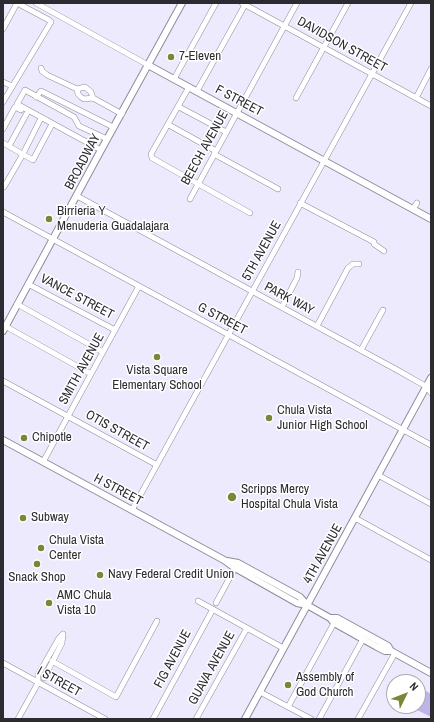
<!DOCTYPE html>
<style>
body{margin:0}
#map{position:relative;width:434px;height:722px;overflow:hidden;background:#eeeafd;font-family:"Archivo Narrow",sans-serif}
canvas{display:block}
.frame{position:absolute;inset:0;border:4px solid #2d2b32;pointer-events:none}
.north{position:absolute;left:386px;top:674px;width:40px;height:40px;box-sizing:border-box;background:#fff;border:1px solid #abaaad;border-radius:50%;rotate:47deg;font-size:11px;font-weight:700;line-height:16px;text-align:center;color:#2d2b32}
.north::after{content:'';display:block;margin:auto;width:14px;height:18px;background:#778938;clip-path:polygon(50% 0,100% 100%,50% 72%,0 100%)}
</style>
<div id="map">
<canvas width="434" height="722"></canvas>
<div class="frame"></div>
<div class="north">N</div>
</div>
<script>
const g = document.querySelector('canvas').getContext('2d');
g.lineJoin = 'round';
function paint(path, color) { g.fillStyle = color; g.fill(path, 'evenodd'); }
const toPath = rows => new Path2D(rows.map(r => 'M' + r).join(''));
function trace(path, color, width, dash) { g.strokeStyle = color; g.lineWidth = width; g.lineCap = dash ? 'butt' : 'round'; g.setLineDash(dash || []); g.stroke(path); }
function write(font, color, halo, rows, align = 'center') {
  g.font = font + ' "Archivo Narrow",sans-serif'; g.lineWidth = 3; g.setLineDash([]); g.textBaseline = 'middle'; g.strokeStyle = halo; g.fillStyle = color; for (const [text, x, y, turn = 0] of rows) {
    g.save(); g.translate(x, y); g.rotate((+turn || 0) * Math.PI / 180); g.textAlign = isNaN(turn) ? turn : align; if (halo) g.strokeText(text, 0, 0); g.fillText(text, 0, 0); g.restore();
  }
}
const green = toPath([
 [426,691,431,694,431,717,415,709]
]);
const minor = toPath([
 [36,3,148,65],
 [242,3,431,106],
 [3,29,17,3,49,20,51,22,3,102],
 [41,68,42,71,47,75,77,89,85,87,91,92,93,98],
 [174,79,216,3],
 [3,82,12,86],
 [189,87,151,154,152,158,250,213],
 [77,89,78,94,81,97,84,99,93,98,122,114],
 [197,91,246,3],
 [36,97,41,91,113,127],
 [296,98,348,3],
 [416,98,431,69],
 [179,107,226,132],
 [169,125,216,151],
 [3,129,15,107,21,110],
 [3,143,33,160,51,126],
 [9,146,27,113],
 [101,150,17,104,25,90,74,117,79,126,107,139],
 [214,154,278,189],
 [3,187,4,187,23,154,40,120],
 [77,196,399,371,427,387,431,393],
 [190,199,297,3],
 [300,203,374,242,374,244,384,251],
 [413,209,417,203],
 [3,212,431,445],
 [28,284,115,330],
 [17,304,103,352],
 [282,307,297,278,298,272],
 [5,326,91,374],
 [317,326,348,268,353,264,359,264],
 [361,350,383,310],
 [3,381,157,465],
 [43,462,139,286],
 [378,475,431,504],
 [132,510,411,3],
 [355,518,431,560],
 [198,601,283,648],
 [216,603,236,566],
 [52,661,116,697,157,621],
 [3,663,105,719],
 [44,678,62,643,63,634],
 [260,692,311,719],
 [288,707,334,623],
 [18,719,38,683,38,675,59,638,63,634],
 [153,719,213,609],
 [196,719,247,628],
 [319,719,363,639],
 [358,719,395,653]
]);
const major = toPath([
 [148,65,431,219],
 [3,331,100,152,182,3],
 [3,440,224,560,235,568,297,603,307,605,330,618,334,623,377,647,385,651,391,651],
 [227,561,238,563,300,597,307,605],
 [330,618,337,618,388,646,391,651,431,673],
 [245,719,431,378]
]);
const markers = [
 [171,57,4,"#778938"],
 [49,219,4,"#778938"],
 [157,357,4,"#778938"],
 [269,418,4,"#778938"],
 [24,438,4,"#778938"],
 [232,497,5,"#778938"],
 [23,518,4,"#778938"],
 [41,548,4,"#778938"],
 [37,564,4,"#778938"],
 [100,575,4,"#778938"],
 [49,603,4,"#778938"],
 [288,685,4,"#778938"]
];
const streetNames = [
 ["DAVIDSON STREET",342,45,29],
 ["F STREET",239,101,28],
 ["BEECH AVENUE",205,148,-61],
 ["BROADWAY",83,162,-62],
 ["5TH AVENUE",262,251,-61],
 ["VANCE STREET",77,297,28],
 ["PARK WAY",289,299,28],
 ["G STREET",222,319,28],
 ["SMITH AVENUE",82,369,-61],
 ["OTIS STREET",117,431,29],
 ["H STREET",118,490,28],
 ["4TH AVENUE",323,554,-61],
 ["FIG AVENUE",173,659,-62],
 ["GUAVA AVENUE",212,668,-61],
 ["I STREET",59,682,29]
];
const poiNames = [
 ["7-Eleven",179,57],
 ["Birrieria Y",57,212],
 ["Menuderia Guadalajara",57,227],
 ["Vista Square",157,371,"center"],
 ["Elementary School",157,386,"center"],
 ["Chula Vista",277,411],
 ["Junior High School",277,426],
 ["Chipotle",32,438],
 ["Scripps Mercy",241,490],
 ["Hospital Chula Vista",241,505],
 ["Subway",31,518],
 ["Chula Vista",49,541],
 ["Center",49,556],
 ["Navy Federal Credit Union",108,575],
 ["Snack Shop",37,578,"center"],
 ["AMC Chula",57,596],
 ["Vista 10",57,611],
 ["Assembly of",296,678],
 ["God Church",296,693]
];
paint(green, '#c0b3e7');
trace(minor, '#8f8b9c', 6);
trace(major, '#8f8b9c', 8);
trace(minor, '#fff', 5);
trace(major, '#fff', 6);
for (const [x, y, r, color] of markers) { const dot = new Path2D(); dot.arc(x, y, r, 0, 2 * Math.PI); g.fillStyle = color; g.fill(dot); trace(dot, '#fff', 1.5); }
write('13px', '#2d2b32', '#fff', streetNames);
write('13px', '#2d2b32', '#fff', poiNames, 'left');
</script>
